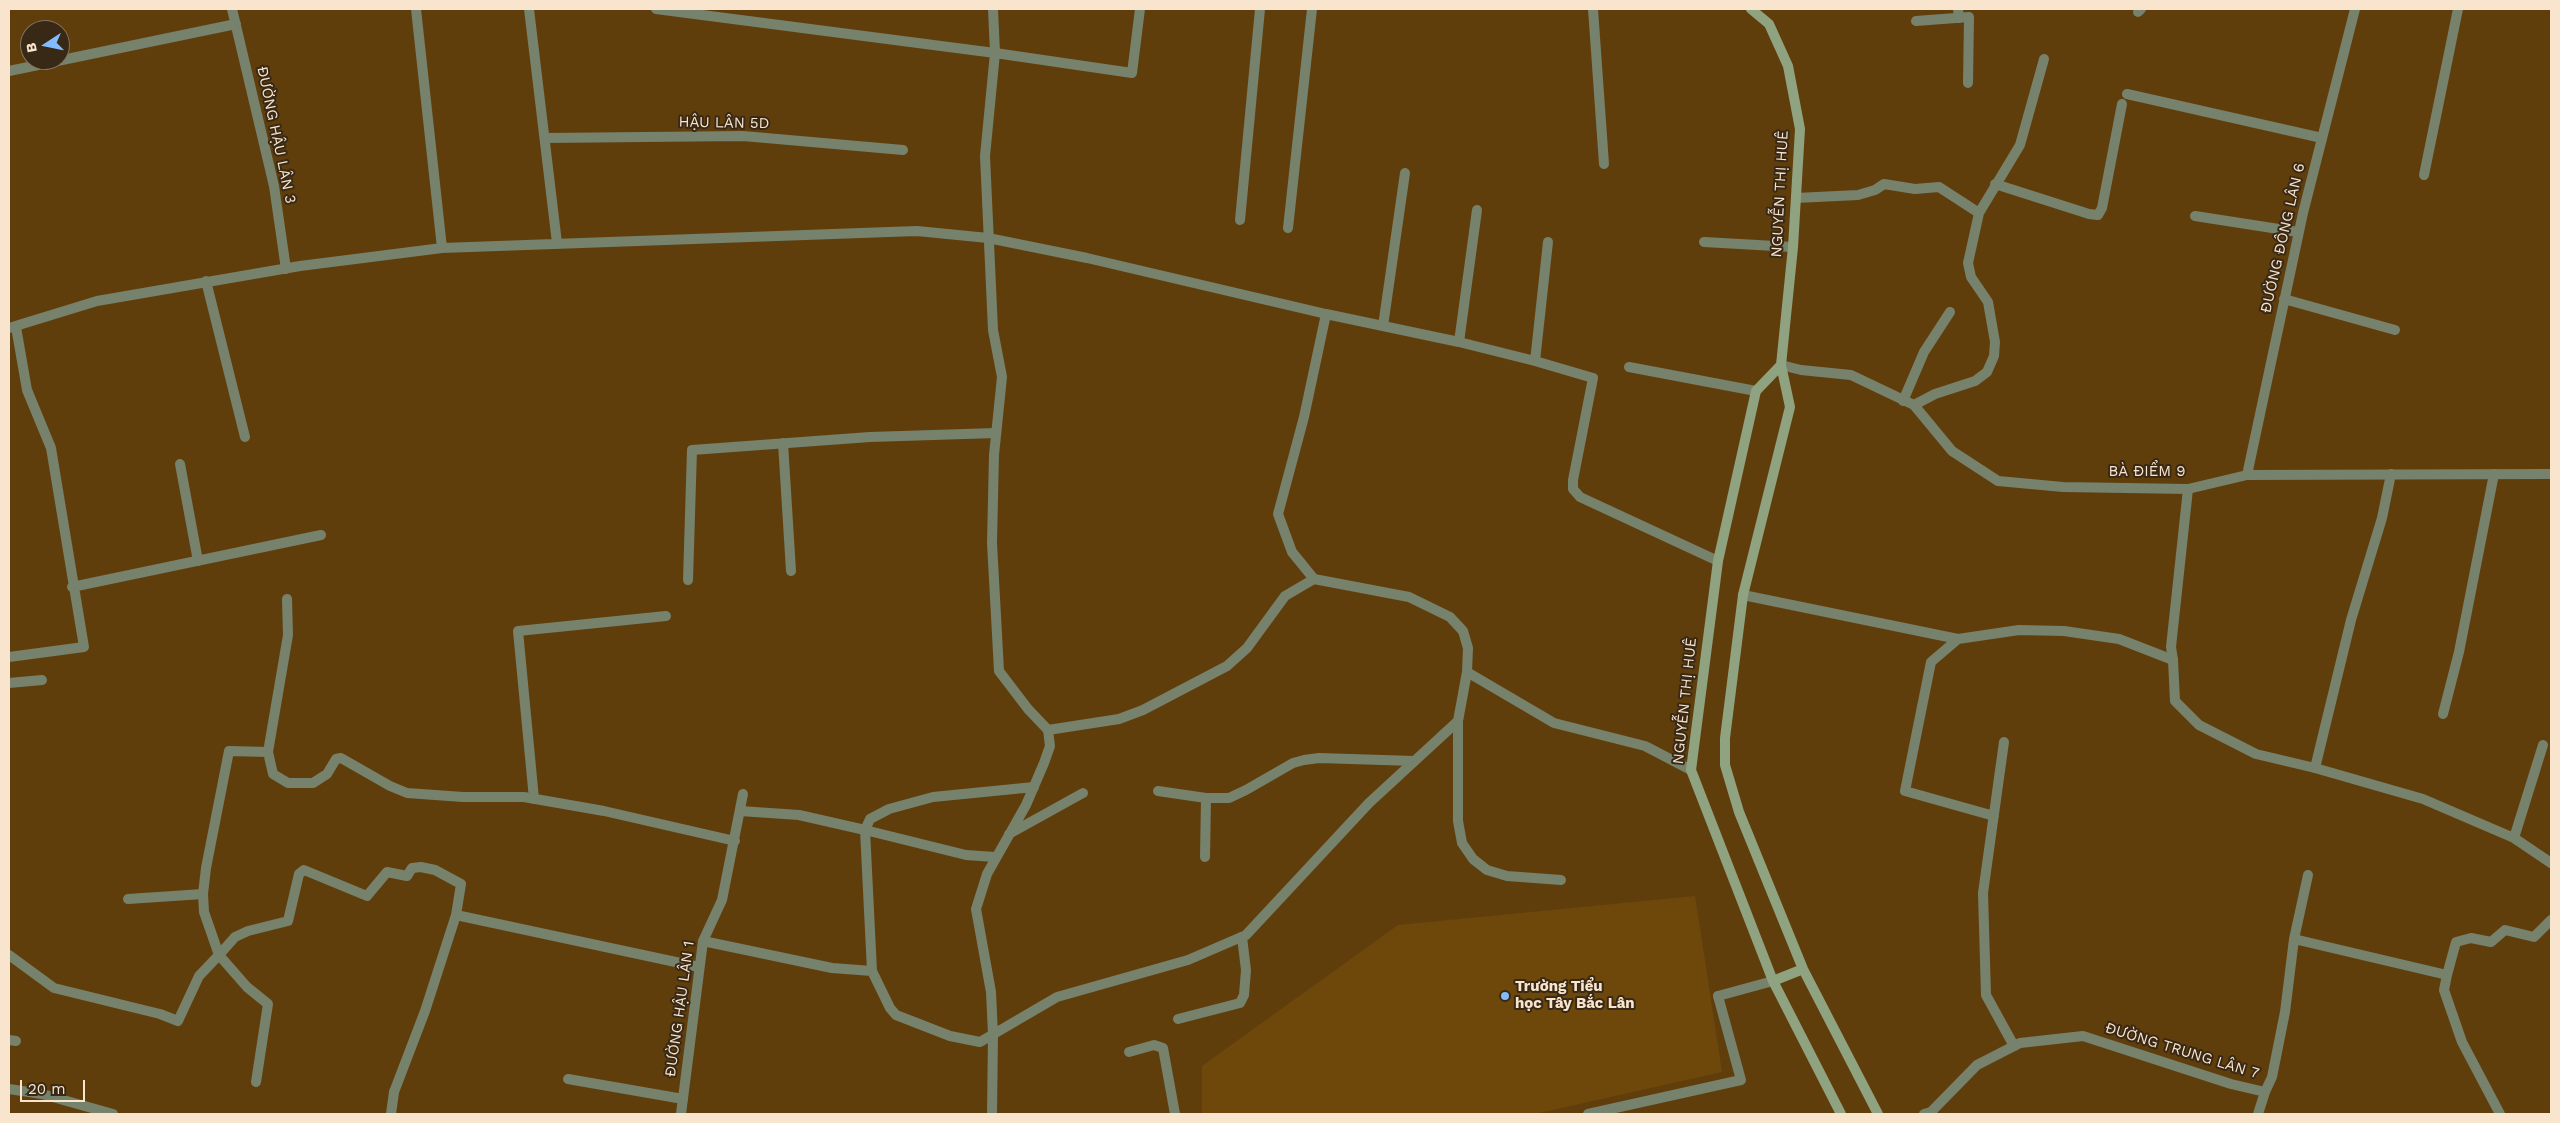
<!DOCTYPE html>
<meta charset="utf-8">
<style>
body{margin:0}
#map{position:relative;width:2560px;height:1123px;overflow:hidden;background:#603e0c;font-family:"Work Sans",sans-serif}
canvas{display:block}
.frame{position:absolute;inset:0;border:10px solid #f9e4cd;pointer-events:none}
.north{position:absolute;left:20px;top:20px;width:50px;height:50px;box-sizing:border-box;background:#382916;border:1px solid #85745f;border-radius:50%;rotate:259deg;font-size:14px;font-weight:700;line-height:20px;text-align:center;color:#f9e4cd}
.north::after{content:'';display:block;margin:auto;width:18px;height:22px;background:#82bcfa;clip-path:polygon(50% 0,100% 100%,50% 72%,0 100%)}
.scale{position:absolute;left:20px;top:1080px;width:65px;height:22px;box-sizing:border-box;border:2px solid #f9e4cd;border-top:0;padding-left:6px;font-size:15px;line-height:18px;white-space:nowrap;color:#f9e4cd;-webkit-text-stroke:4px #382916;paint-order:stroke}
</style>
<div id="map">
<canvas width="2560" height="1123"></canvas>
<div class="frame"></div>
<div class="north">B</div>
<div class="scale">20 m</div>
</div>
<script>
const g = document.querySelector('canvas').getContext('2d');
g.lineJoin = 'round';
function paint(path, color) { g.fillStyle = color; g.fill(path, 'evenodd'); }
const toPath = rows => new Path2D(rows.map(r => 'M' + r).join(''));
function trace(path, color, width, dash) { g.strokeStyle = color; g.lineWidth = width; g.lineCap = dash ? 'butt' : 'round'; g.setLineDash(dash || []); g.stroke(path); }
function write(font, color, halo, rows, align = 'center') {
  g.font = font + ' "Work Sans",sans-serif'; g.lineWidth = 4; g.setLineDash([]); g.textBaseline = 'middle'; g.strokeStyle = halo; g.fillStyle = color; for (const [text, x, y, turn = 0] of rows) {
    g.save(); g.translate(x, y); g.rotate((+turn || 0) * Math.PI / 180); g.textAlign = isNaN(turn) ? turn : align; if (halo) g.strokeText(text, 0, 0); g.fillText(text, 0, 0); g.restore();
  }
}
const built = toPath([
 [1695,896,1722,1072,1535,1114,1202,1114,1202,1066,1398,925]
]);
const lane = toPath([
 [1916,21,1969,17,1968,83],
 [2127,94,2322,138],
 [1995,184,2089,214,2098,215,2102,208,2122,104],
 [1796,198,1858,195,1875,190,1884,184,1915,189,1939,187,1979,213],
 [2195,216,2298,232],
 [1240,220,1260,9],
 [1288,228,1312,9],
 [1704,242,1793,247],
 [1903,401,1924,352,1950,312],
 [1914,405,1935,394,1975,381,1987,372,1994,356,1995,342,1988,302,1971,277,1968,263,1979,213,2020,145,2044,59],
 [783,443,791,571],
 [688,580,692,450,870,437,996,433],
 [2173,660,2171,647,2188,489],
 [9,683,42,680],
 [2443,714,2459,652,2494,474],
 [2315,768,2351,620,2382,518,2391,474],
 [1158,791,1206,798,1205,857],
 [534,799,518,631,666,616],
 [740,811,799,815,865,830],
 [1009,834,1083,793],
 [128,899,203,894],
 [2294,939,2447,975],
 [1178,1019,1240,1003,1244,995,1246,970,1242,937],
 [568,1079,683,1099],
 [391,1114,394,1092],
 [992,1114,993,1035,991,992,976,909,987,874,1026,805,1044,763,1050,746,1048,730,1119,719,1143,710,1227,666,1247,648,1285,596,1314,579],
 [1588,1114,1741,1080,1718,996],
 [1924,1114,1931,1112,1977,1065,2020,1043,2083,1036,2231,1084,2265,1092,2272,1077,2285,1012,2294,939,2308,875],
 [2258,1114,2265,1092],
 [2500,1114,2462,1042,2444,990,2447,975,2456,942,2471,938,2491,942,2505,930,2534,937,2551,920]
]);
const street = toPath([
 [232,9,274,186,286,269],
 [416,9,442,248],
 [529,9,557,243],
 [656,9,995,53,993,9],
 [1593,9,1604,164],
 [1958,9,1959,18],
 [2138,12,2141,9],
 [9,71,236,24],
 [545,138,743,136,903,150],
 [2424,175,2458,9],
 [1548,242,1535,361,1593,378,1573,480,1573,489,1580,497,1718,561],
 [206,281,245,437],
 [2284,299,2395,330],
 [1383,326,1459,342,1477,210],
 [9,328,97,301,300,266,442,248,917,231,988,238,1087,258,1326,314],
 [1459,342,1535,361],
 [1781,365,1801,370,1851,375,1914,405,1952,451,1998,481,2063,487,2188,489,2247,475,2551,474],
 [1629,367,1756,391],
 [180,464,198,561],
 [2247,475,2303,213,2355,9],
 [72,587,321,535],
 [1743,595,1958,639],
 [9,657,84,647,51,448,27,390,16,327],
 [1467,672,1554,723,1645,746,1691,770],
 [1458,721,1458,821,1462,843,1473,859,1487,870,1507,876,1561,880],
 [1048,730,1028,709,999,671,992,543,994,455,1002,377,993,330,985,156,995,53,1132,73,1140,9],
 [2004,742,1983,893,1986,995,2014,1046],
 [268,752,273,774,288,783,313,783,327,774,336,759,341,758,390,786,407,793,463,797,524,797,604,811,735,841],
 [1206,798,1229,798,1246,790,1293,763,1304,760,1319,758,1414,761],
 [1994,816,1905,791,1931,662,1958,639,2019,630,2064,631,2119,639,2173,660,2175,701,2199,725,2256,754,2315,768,2423,799,2514,838,2551,863],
 [865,830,966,855,995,857],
 [2514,838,2543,745],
 [456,915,699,967],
 [703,941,832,968,872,971,865,830,870,819,889,809,933,797,1034,787],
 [9,955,54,988,160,1014,178,1021,199,976,219,955,204,912,203,894,206,868,229,751,268,752,288,635,287,599],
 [872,971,890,1008,896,1015,950,1036,980,1042,1057,997,1188,960,1246,935,1369,803,1458,721,1467,672,1468,648,1463,631,1450,617,1409,597,1314,579,1292,552,1278,514,1304,417,1326,314,1383,326,1405,173],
 [1718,996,1773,981],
 [9,1040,16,1041],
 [1129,1052,1154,1045,1163,1048,1175,1114],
 [256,1082,268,1004,247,987,219,955,235,937,248,931,288,921,299,874,304,870,367,896,387,872,407,876,412,868,421,867,435,870,461,884,456,915,425,1011,394,1092],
 [9,1089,42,1094,113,1114],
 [681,1114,703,941,722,900,743,794]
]);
const secondary = toPath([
 [1751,9,1769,24,1788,66,1800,129,1793,247,1781,365,1790,407,1743,595,1725,738,1725,765,1739,812,1803,969,1878,1114],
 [1781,365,1756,391,1718,561,1691,770,1773,981,1841,1114],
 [1773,981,1803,969]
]);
const markers = [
 [1505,996,5,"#82bcfa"]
];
const streetNames = [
 ["HẬU LÂN 5D",724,123,1],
 ["ĐƯỜNG HẬU LÂN 3",276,135,78],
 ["NGUYỄN THỊ HUÊ",1780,194,-87],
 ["ĐƯỜNG ĐÔNG LÂN 6",2283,238,-77],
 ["BÀ ĐIỂM 9",2147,472],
 ["NGUYỄN THỊ HUÊ",1685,701,-84],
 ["ĐƯỜNG HẬU LÂN 1",680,1009,-82],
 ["ĐƯỜNG TRUNG LÂN 7",2182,1051,17]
];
const poiNames = [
 ["Trường Tiểu",1515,987],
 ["học Tây Bắc Lân",1515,1004]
];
paint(built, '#6e470b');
trace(lane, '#76826c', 10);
trace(street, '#76826c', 10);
trace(secondary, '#90a381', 10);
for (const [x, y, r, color] of markers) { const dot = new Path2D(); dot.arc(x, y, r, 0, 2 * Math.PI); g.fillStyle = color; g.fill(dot); trace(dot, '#382916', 2); }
write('15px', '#f9e4cd', '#382916', streetNames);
write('bold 15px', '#f9e4cd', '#382916', poiNames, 'left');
</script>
